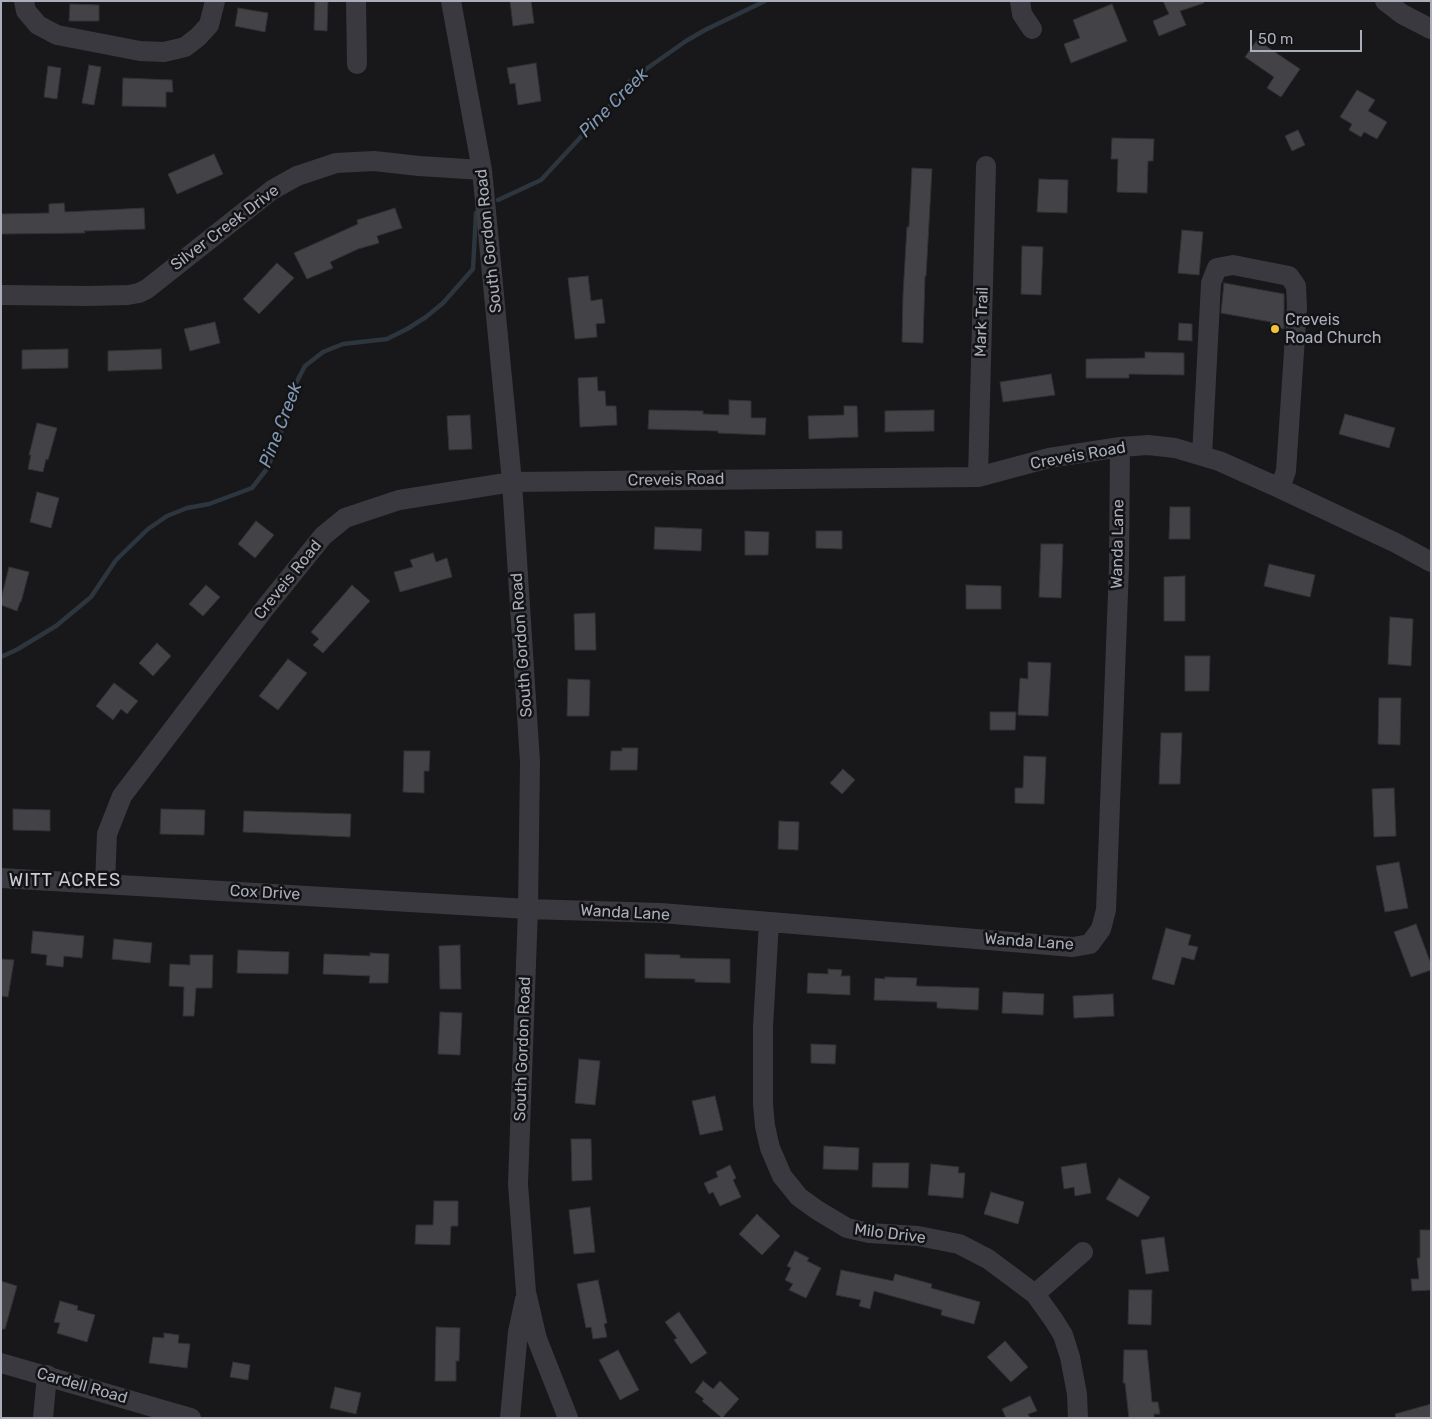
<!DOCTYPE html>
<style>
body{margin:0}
#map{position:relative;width:1432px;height:1419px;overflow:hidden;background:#18181a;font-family:Rubik,sans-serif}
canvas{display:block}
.frame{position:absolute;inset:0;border:2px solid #aaadba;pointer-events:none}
.scale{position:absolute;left:1250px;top:30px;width:112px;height:22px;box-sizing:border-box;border:2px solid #aaadba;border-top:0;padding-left:6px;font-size:15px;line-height:18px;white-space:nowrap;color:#aaadba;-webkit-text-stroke:4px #131315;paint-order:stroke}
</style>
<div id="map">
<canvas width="1432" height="1419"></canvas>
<div class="frame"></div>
<div class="scale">50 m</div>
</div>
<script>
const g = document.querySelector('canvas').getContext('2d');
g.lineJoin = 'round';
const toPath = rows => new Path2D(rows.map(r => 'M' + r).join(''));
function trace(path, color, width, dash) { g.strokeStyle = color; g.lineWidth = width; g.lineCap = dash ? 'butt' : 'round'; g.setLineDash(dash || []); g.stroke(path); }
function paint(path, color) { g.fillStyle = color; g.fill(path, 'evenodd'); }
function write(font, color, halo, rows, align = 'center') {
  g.font = font + ' Rubik,sans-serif'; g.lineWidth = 5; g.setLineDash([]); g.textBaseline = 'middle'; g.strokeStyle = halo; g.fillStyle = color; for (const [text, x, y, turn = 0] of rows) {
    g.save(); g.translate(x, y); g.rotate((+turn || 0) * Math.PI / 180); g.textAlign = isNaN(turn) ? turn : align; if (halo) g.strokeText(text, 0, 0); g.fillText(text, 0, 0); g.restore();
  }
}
const stream = toPath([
 [498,200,541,180,617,98,631,80,649,67,686,41,705,30,765,1],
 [1,657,18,649,56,626,91,597,116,560,148,529,167,516,187,508,209,504,252,488,266,470,276,449,294,387,305,366,323,352,343,344,387,339,407,329,426,317,443,303,473,269,476,213]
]);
const building = toPath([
 [315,1,328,1,327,31,314,30,315,1],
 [510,1,531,1,534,23,513,26,510,1],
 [1163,1,1203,1,1204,3,1180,11,1186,25,1159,36,1153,21,1169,14,1163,1],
 [70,4,99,5,99,21,69,21,70,4],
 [1112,4,1127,41,1071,63,1064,44,1080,38,1073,20,1112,4],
 [238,8,268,13,265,32,235,26,238,8],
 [1257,40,1300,69,1281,97,1267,88,1274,77,1245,57,1257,40],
 [536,63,541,101,518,105,515,83,510,84,507,68,536,63],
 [89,65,101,67,94,105,82,103,89,65],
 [48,66,61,68,57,99,44,97,48,66],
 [123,78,172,80,173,92,166,92,166,107,122,106,123,78],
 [1357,90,1375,100,1368,111,1387,122,1377,139,1364,132,1361,137,1349,130,1352,124,1340,117,1357,90],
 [1298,130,1305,145,1292,151,1285,136,1298,130],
 [1112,138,1154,139,1153,161,1148,161,1147,193,1117,192,1118,159,1111,159,1112,138],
 [214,154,223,174,177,194,168,174,214,154],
 [912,168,932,169,926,276,925,276,923,343,902,342,903,295,907,227,909,227,912,168],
 [1039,179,1068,180,1067,213,1037,212,1039,179],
 [64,203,65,212,144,208,145,229,84,231,85,233,1,234,1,214,49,213,49,204,64,203],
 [395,208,402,228,377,236,379,243,358,249,330,262,333,268,307,279,294,253,358,224,357,220,395,208],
 [1182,230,1203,232,1199,275,1178,273,1182,230],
 [1022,246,1043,247,1041,295,1021,294,1022,246],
 [277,263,294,278,259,314,243,299,277,263],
 [588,276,591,301,602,299,605,323,596,324,597,337,575,339,568,278,588,276],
 [1224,283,1284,294,1284,329,1270,327,1271,322,1221,313,1224,283],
 [215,322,220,343,190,351,184,329,215,322],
 [1179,323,1192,324,1192,341,1178,340,1179,323],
 [68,349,68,368,22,369,22,350,68,349],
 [161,349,162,369,108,371,108,351,161,349],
 [1145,352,1184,353,1184,375,1129,374,1129,378,1086,378,1086,359,1145,358,1145,352],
 [1051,374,1055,395,1003,402,1000,382,1051,374],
 [597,377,598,391,605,391,606,406,616,406,617,425,580,427,578,378,597,377],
 [729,400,751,401,751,418,766,418,765,435,718,433,718,431,648,429,649,410,703,411,703,414,729,415,729,400],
 [844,406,857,406,858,437,809,439,808,416,844,415,844,406],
 [934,410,934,431,885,432,885,411,934,410],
 [1345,414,1395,428,1389,448,1339,434,1345,414],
 [470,415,472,449,449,450,447,416,470,415],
 [37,423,57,428,48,460,46,459,43,472,28,469,31,455,29,455,37,423],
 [37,492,59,498,51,528,30,522,37,492],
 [1170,507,1190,507,1190,539,1169,539,1170,507],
 [256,521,274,535,255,558,238,544,256,521],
 [655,527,702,529,701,551,654,549,655,527],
 [745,531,769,532,768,555,745,555,745,531],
 [816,531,842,531,842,549,816,548,816,531],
 [1041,544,1063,544,1061,598,1039,597,1041,544],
 [433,553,436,562,447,558,452,577,400,592,394,572,413,567,410,560,433,553],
 [1269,564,1315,575,1310,597,1264,586,1269,564],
 [9,567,29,572,21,602,20,602,17,611,1,605,1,599,9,567],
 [1185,576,1185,621,1164,621,1164,577,1185,576],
 [206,585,220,597,203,616,189,604,206,585],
 [352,585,370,601,323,653,313,645,319,639,311,632,352,585],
 [966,585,1001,586,1001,609,966,609,966,585],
 [595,613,596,650,575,650,574,614,595,613],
 [1390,617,1413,619,1411,666,1388,664,1390,617],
 [157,643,171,656,153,676,139,663,157,643],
 [1185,656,1210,656,1209,691,1185,691,1185,656],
 [288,659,307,673,278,710,259,696,288,659],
 [1028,662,1051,663,1048,716,1018,715,1020,678,1028,679,1028,662],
 [568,679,590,680,589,716,567,716,568,679],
 [114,683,138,701,127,714,121,709,113,720,96,706,114,683],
 [1379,698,1401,698,1400,745,1378,744,1379,698],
 [990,712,1016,712,1015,730,990,730,990,712],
 [1161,733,1182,733,1180,784,1159,784,1161,733],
 [622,748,638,748,637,770,610,770,611,751,622,751,622,748],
 [404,751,430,751,429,771,424,771,424,793,403,792,404,751],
 [1024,756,1046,757,1044,804,1015,803,1015,788,1023,788,1024,756],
 [843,769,855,780,842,794,830,783,843,769],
 [1394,788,1396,836,1374,837,1372,789,1394,788],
 [13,809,50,810,50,831,13,830,13,809],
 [161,809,205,810,204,835,160,834,161,809],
 [244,811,351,814,350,837,243,832,244,811],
 [779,821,799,822,798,850,778,849,779,821],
 [1399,862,1408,908,1385,912,1376,866,1399,862],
 [1416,924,1431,964,1431,970,1411,977,1394,932,1416,924],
 [1166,928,1191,935,1188,945,1198,947,1194,960,1182,957,1174,985,1152,979,1166,928],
 [33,931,84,936,82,958,64,956,63,967,46,965,47,955,31,953,33,931],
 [114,939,152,943,150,963,112,959,114,939],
 [460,945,461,989,440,989,439,946,460,945],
 [238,950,289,952,288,974,237,973,238,950],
 [370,953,389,954,388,983,369,983,370,976,323,974,324,954,370,956,370,953],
 [645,954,680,955,680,958,730,959,730,983,695,982,695,979,645,978,645,954],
 [190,955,213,955,212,988,196,988,194,1016,183,1016,184,987,169,986,170,964,190,965,190,955],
 [1,959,14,960,8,997,1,996,1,959],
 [828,969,842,970,841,976,850,976,850,995,807,993,808,973,828,974,828,969],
 [885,977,917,978,916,986,979,988,978,1010,937,1008,937,1002,874,1000,875,978,885,979,885,977],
 [1003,992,1044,994,1043,1015,1002,1013,1003,992],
 [1113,994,1114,1016,1074,1018,1073,996,1113,994],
 [440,1012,462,1013,460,1055,438,1054,440,1012],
 [811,1044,836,1045,835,1064,811,1063,811,1044],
 [579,1059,600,1061,595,1105,575,1103,579,1059],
 [715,1096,723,1130,700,1135,692,1101,715,1096],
 [571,1139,591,1139,592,1180,572,1181,571,1139],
 [824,1146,859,1148,858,1170,823,1169,824,1146],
 [873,1163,909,1163,908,1188,872,1187,873,1163],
 [1086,1163,1091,1193,1075,1196,1074,1187,1064,1189,1061,1167,1086,1163],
 [931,1164,959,1167,958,1173,965,1173,963,1198,928,1195,931,1164],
 [730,1165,736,1178,733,1180,741,1197,720,1206,713,1192,709,1194,704,1183,718,1177,716,1172,730,1165],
 [1119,1178,1150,1197,1138,1217,1106,1199,1119,1178],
 [991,1192,1024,1202,1018,1224,984,1214,991,1192],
 [434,1201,458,1201,458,1226,451,1226,450,1245,415,1244,416,1225,433,1225,434,1201],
 [590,1207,595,1252,574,1254,569,1210,590,1207],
 [757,1214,780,1236,762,1255,739,1234,757,1214],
 [1420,1230,1431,1230,1431,1290,1412,1291,1411,1279,1419,1279,1417,1258,1420,1258,1420,1230],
 [1164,1237,1169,1271,1146,1274,1141,1240,1164,1237],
 [795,1251,809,1258,807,1261,821,1268,806,1298,789,1290,793,1284,785,1280,791,1268,787,1266,795,1251],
 [841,1270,893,1281,895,1274,932,1284,931,1288,980,1302,974,1324,941,1315,942,1310,874,1291,870,1309,859,1306,861,1300,836,1295,841,1270],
 [598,1280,607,1323,604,1324,607,1337,593,1339,591,1327,586,1328,577,1284,598,1280],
 [1,1281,17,1286,5,1329,1,1329,1,1281],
 [1129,1290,1152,1290,1151,1325,1128,1324,1129,1290],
 [60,1301,78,1306,77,1310,95,1315,87,1342,57,1333,60,1323,54,1322,60,1301],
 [679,1312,707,1353,691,1364,674,1340,677,1338,665,1322,679,1312],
 [436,1327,460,1328,459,1361,456,1361,456,1381,435,1381,436,1327],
 [164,1333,179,1335,178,1343,190,1344,187,1368,149,1363,153,1337,164,1338,164,1333],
 [1005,1341,1028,1367,1011,1382,987,1357,1005,1341],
 [618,1350,639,1390,620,1400,599,1360,618,1350],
 [1124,1350,1147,1350,1152,1402,1158,1402,1160,1414,1154,1414,1154,1418,1129,1418,1125,1383,1123,1383,1124,1350],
 [233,1362,250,1365,248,1380,230,1377,233,1362],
 [703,1381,713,1389,720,1381,739,1399,722,1418,702,1401,704,1399,695,1392,703,1381],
 [335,1387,361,1393,356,1414,330,1408,335,1387],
 [1030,1396,1037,1411,1028,1414,1030,1418,1006,1418,1002,1409,1030,1396],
 [1431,1404,1431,1418,1396,1418,1395,1414,1431,1404]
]);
const minor = toPath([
 [24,1,26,11,38,25,57,35,140,51,164,52,185,47,198,37,209,25,215,1],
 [356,1,357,64],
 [451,1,482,170,512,482,530,762,528,909,518,1184,526,1292,537,1339,568,1418],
 [1020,1,1022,14,1032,29],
 [1385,1,1402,14,1431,29],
 [1,295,88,296,128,295,139,293,147,289,272,190,297,176,336,163,374,161,419,166,482,170],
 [1202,456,1211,283,1217,268,1233,265,1289,276,1296,286,1297,307,1286,471,1280,488],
 [978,477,986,166],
 [1,878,528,909,661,913,1073,947,1090,944,1101,929,1106,910,1119,566,1120,447],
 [105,884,107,834,122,796,265,608,323,536,345,518,399,500,512,482,978,477,1049,458,1120,447,1148,445,1175,448,1219,461,1275,486,1396,543,1431,562],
 [769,922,763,1027,763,1104,765,1126,770,1148,782,1176,799,1197,817,1210,847,1228,869,1233,918,1236,959,1244,988,1259,1035,1294,1053,1319,1063,1335,1070,1357,1077,1394,1078,1418],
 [1035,1294,1083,1252],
 [1,1363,191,1418],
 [43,1418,47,1375],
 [510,1418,518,1332,525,1299]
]);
const markers = [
 [1275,329,5,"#f2c337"]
];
const streetNames = [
 ["Silver Creek Drive",225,228,-37],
 ["South Gordon Road",489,241,-96],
 ["Mark Trail",982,322,-88],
 ["Creveis Road",1078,456,-10],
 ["Creveis Road",676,480,-1],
 ["Wanda Lane",1118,544,-89],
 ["Creveis Road",288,580,-51],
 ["South Gordon Road",522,645,-94],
 ["Cox Drive",265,893,3],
 ["Wanda Lane",625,913,3],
 ["Wanda Lane",1029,942,4],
 ["South Gordon Road",523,1049,-88],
 ["Milo Drive",890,1234,7],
 ["Cardell Road",82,1386,16]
];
const poiNames = [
 ["Creveis",1285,320],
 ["Road Church",1285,338]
];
const waterNames = [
 ["Pine Creek",614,103,-45],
 ["Pine Creek",281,425,-69]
];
const neighbourhoodNames = [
 ["WITT ACRES",65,881]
];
trace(stream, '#2d353e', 4.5);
paint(building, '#424247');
trace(building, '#323236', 1);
trace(minor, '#39393f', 20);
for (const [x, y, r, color] of markers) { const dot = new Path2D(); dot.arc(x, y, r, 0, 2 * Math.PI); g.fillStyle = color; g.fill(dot); trace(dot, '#131315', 2); }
write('16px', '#aaadba', '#131315', streetNames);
write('16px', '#aaadba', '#131315', poiNames, 'left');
write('italic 18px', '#8198b4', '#131315', waterNames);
g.letterSpacing = '1px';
write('18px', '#cbcdd6', '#131315', neighbourhoodNames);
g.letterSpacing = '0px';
</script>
